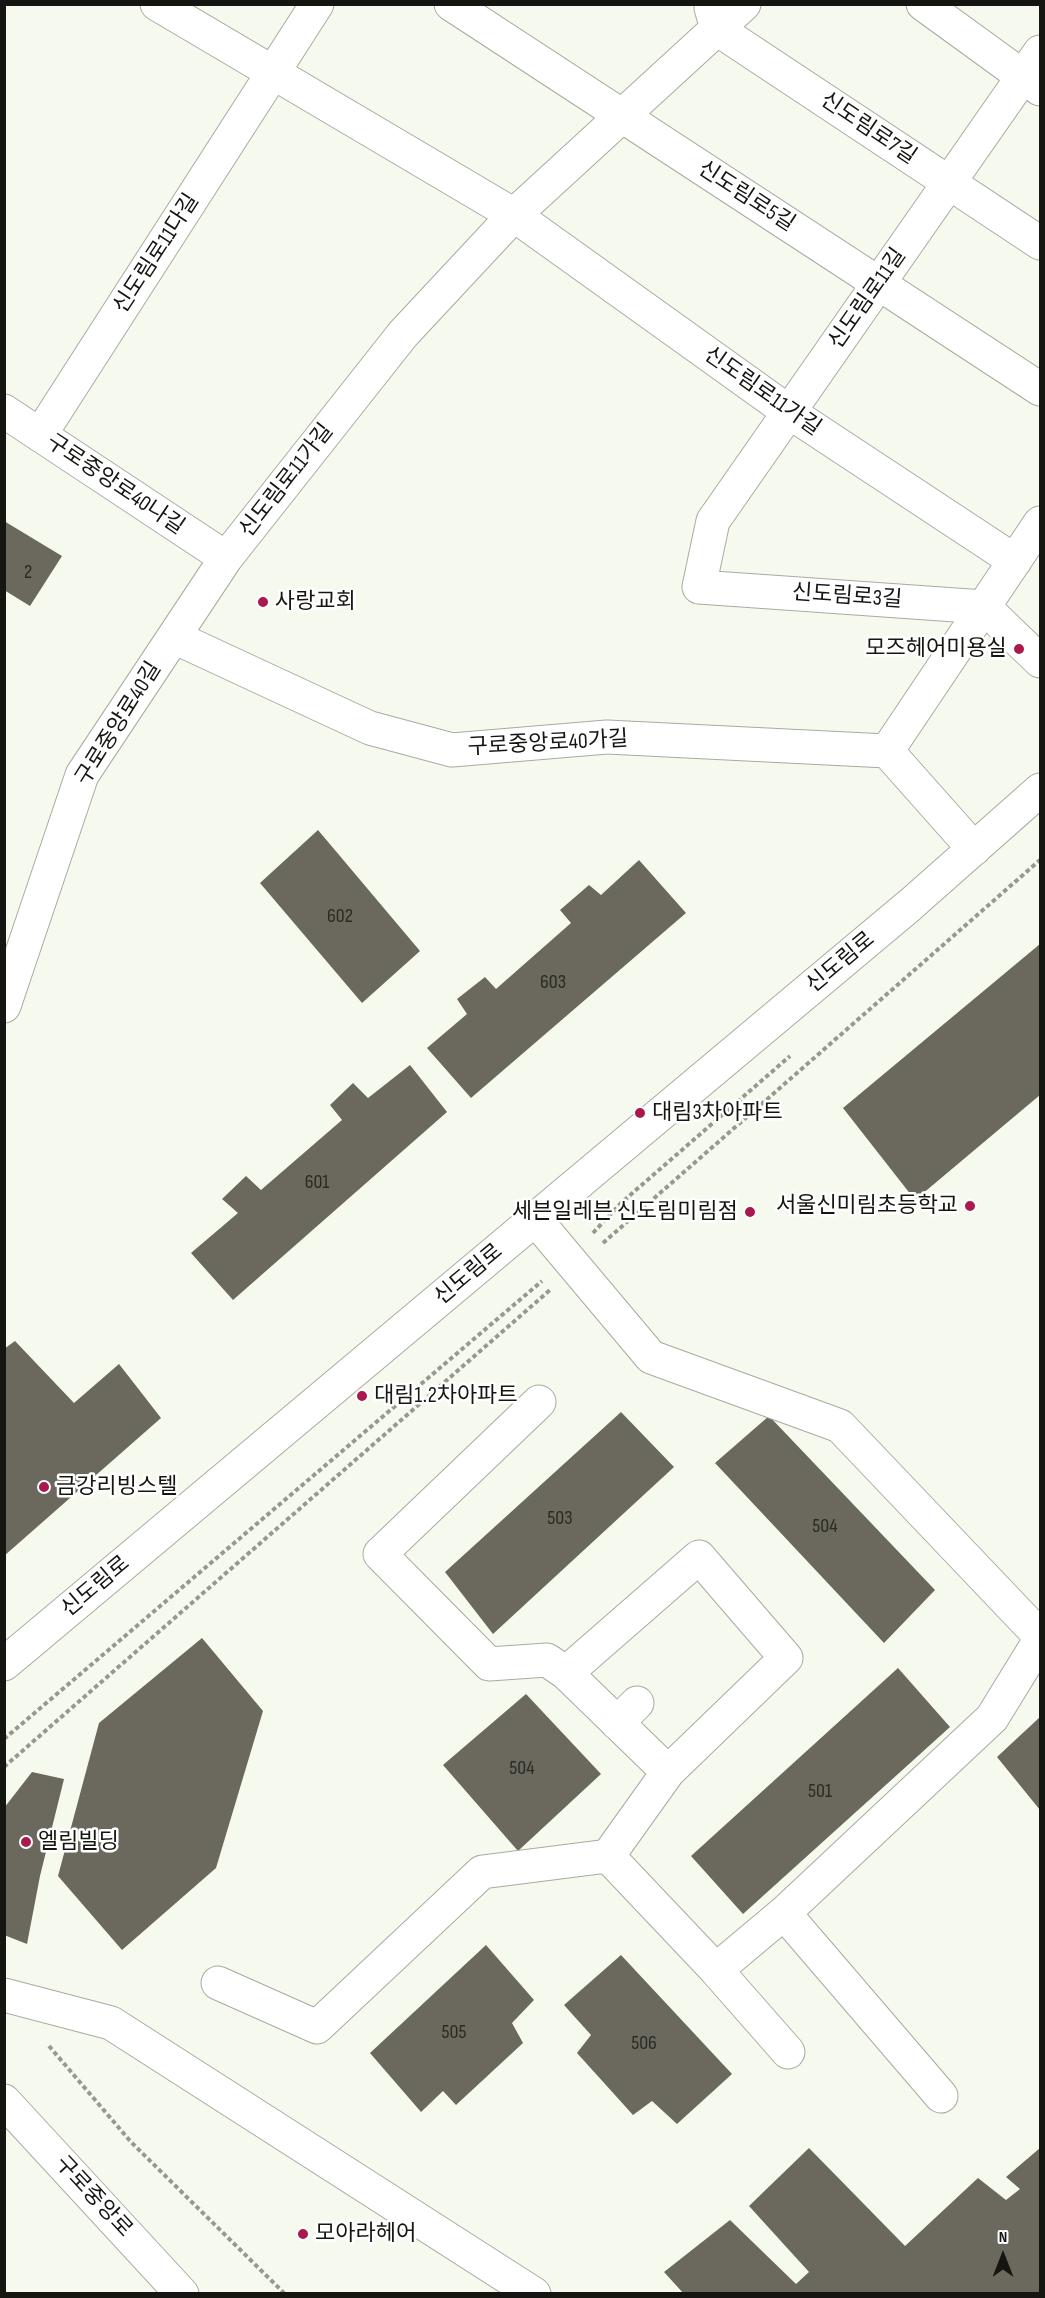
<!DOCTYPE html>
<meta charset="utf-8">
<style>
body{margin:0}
#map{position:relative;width:1045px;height:2298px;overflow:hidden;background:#f6faee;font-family:"Sofia Sans Condensed",sans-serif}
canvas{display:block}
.frame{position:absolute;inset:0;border:6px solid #151612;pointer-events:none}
.north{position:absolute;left:973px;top:2226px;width:60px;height:60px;-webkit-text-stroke:4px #fff;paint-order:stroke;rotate:0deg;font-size:16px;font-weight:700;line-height:24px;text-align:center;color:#151612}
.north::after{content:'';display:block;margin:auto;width:21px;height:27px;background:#151612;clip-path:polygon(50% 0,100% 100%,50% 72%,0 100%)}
</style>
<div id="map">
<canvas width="1045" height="2298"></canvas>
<div class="frame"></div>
<div class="north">N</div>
</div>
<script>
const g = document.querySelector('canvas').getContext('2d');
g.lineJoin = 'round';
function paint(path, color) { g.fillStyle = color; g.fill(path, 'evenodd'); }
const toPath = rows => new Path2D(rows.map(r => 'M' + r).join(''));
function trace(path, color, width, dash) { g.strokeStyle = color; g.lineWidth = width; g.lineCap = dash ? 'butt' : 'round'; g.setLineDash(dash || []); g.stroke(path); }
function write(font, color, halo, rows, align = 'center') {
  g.font = font + ' "Sofia Sans Condensed","Noto Sans KR",sans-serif'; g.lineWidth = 5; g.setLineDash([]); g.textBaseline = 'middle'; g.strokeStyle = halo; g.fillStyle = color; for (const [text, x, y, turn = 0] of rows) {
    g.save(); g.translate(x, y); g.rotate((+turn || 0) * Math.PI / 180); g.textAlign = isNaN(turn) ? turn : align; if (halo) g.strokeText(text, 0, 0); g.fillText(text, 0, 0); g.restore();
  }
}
const building = toPath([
 [4,521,62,556,30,606,4,590],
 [318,830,420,951,362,1003,260,883],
 [639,860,686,913,471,1098,427,1048,467,1014,457,999,485,977,496,989,571,923,560,910,589,885,601,895],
 [1040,944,1040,1095,915,1200,843,1108],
 [410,1065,447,1112,233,1300,191,1253,238,1213,222,1199,246,1176,261,1190,342,1120,330,1105,353,1083,368,1098],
 [15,1341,74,1403,119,1364,161,1418,4,1556,4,1349],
 [621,1412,674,1467,493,1634,445,1572],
 [769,1416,935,1590,884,1643,715,1463],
 [202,1638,263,1711,216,1868,122,1950,58,1876,99,1723],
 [898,1668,950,1727,743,1914,691,1856],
 [526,1694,601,1774,518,1851,443,1765],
 [1040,1717,1040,1810,997,1757],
 [32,1772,64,1779,40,1876,27,1944,4,1935,4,1808],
 [486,1945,534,2000,512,2023,523,2043,456,2105,443,2091,421,2112,370,2053],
 [621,1955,732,2074,677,2124,652,2101,633,2115,577,2053,591,2035,564,2005],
 [809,2148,905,2246,978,2178,1006,2200,1020,2189,1006,2177,1040,2148,1040,2294,684,2294,664,2272,730,2220,796,2284,809,2272,749,2206]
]);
const path = toPath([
 [593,1233,621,1203,790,1056],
 [603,1243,1040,860],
 [4,1739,542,1281],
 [4,1767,550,1290],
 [49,2046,131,2142,285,2294]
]);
const minor = toPath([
 [157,4,514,215,789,412,1015,561],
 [451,4,1040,389],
 [923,4,1040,89],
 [711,8,717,29,1040,243],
 [1040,52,713,521,699,587,984,607,1040,661],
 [4,411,226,558],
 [40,435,317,4],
 [174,637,370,728,452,750,607,737,887,751,974,849],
 [887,751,1040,523],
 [4,1006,82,775,226,558,403,334,514,215,744,4],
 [535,1219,651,1357,840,1426,1040,1636],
 [539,1402,380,1554,489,1664,547,1660,566,1673,668,1772,786,1658,699,1557,566,1673],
 [4,1664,910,905,1040,790],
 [617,1723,637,1703],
 [608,1856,716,1970,788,2052],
 [784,1913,992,1718,1040,1640],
 [716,1970,784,1913,941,2096],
 [218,1983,317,2027,482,1872,608,1856,668,1772],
 [4,1995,111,2023,534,2294]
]);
const major = toPath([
 [4,2101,182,2294]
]);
const markers = [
 [263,602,6,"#ab184d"],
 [1019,649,6,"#ab184d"],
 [640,1113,6,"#ab184d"],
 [970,1206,6,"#ab184d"],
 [750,1212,6,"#ab184d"],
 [362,1396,6,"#ab184d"],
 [44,1487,6,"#ab184d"],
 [26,1842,6,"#ab184d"],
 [303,2234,6,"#ab184d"]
];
const numberNames = [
 ["2",28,573],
 ["602",340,917],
 ["603",553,983],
 ["601",317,1183],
 ["503",560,1519],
 ["504",825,1527],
 ["504",522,1769],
 ["501",820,1792],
 ["505",454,2033],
 ["506",644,2044]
];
const streetNames = [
 ["신도림로7길",868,129,34],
 ["신도림로5길",746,197,33],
 ["신도림로11다길",157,254,-57],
 ["신도림로11길",868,299,-55],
 ["신도림로11가길",762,392,35],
 ["신도림로11가길",287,481,-52],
 ["구로중앙로40나길",115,485,34],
 ["신도림로3길",847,597,4],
 ["구로중앙로40길",119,724,-58],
 ["구로중앙로40가길",548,744,-3],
 ["신도림로",841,963,-40],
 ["신도림로",469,1275,-40],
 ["신도림로",96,1587,-40],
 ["구로중앙로",93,2197,47]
];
const poiNames = [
 ["사랑교회",275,602],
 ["모즈헤어미용실",1007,649,"right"],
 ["대림3차아파트",652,1113],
 ["서울신미림초등학교",958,1206,"right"],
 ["세븐일레븐 신도림미림점",738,1212,"right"],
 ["대림1.2차아파트",374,1396],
 ["금강리빙스텔",56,1487],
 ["엘림빌딩",38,1842],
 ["모아라헤어",315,2234]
];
paint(building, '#6b685e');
trace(minor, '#a8aba0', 35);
trace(major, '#a8aba0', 35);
trace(path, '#979991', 4, [4.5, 3]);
trace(minor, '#fff', 33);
trace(major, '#fff', 33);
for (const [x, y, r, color] of markers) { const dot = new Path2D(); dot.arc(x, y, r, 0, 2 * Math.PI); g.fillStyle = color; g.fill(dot); trace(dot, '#fff', 2); }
write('20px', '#2a2a25', null, numberNames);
write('22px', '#151612', '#fff', streetNames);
write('22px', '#151612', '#fff', poiNames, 'left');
</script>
